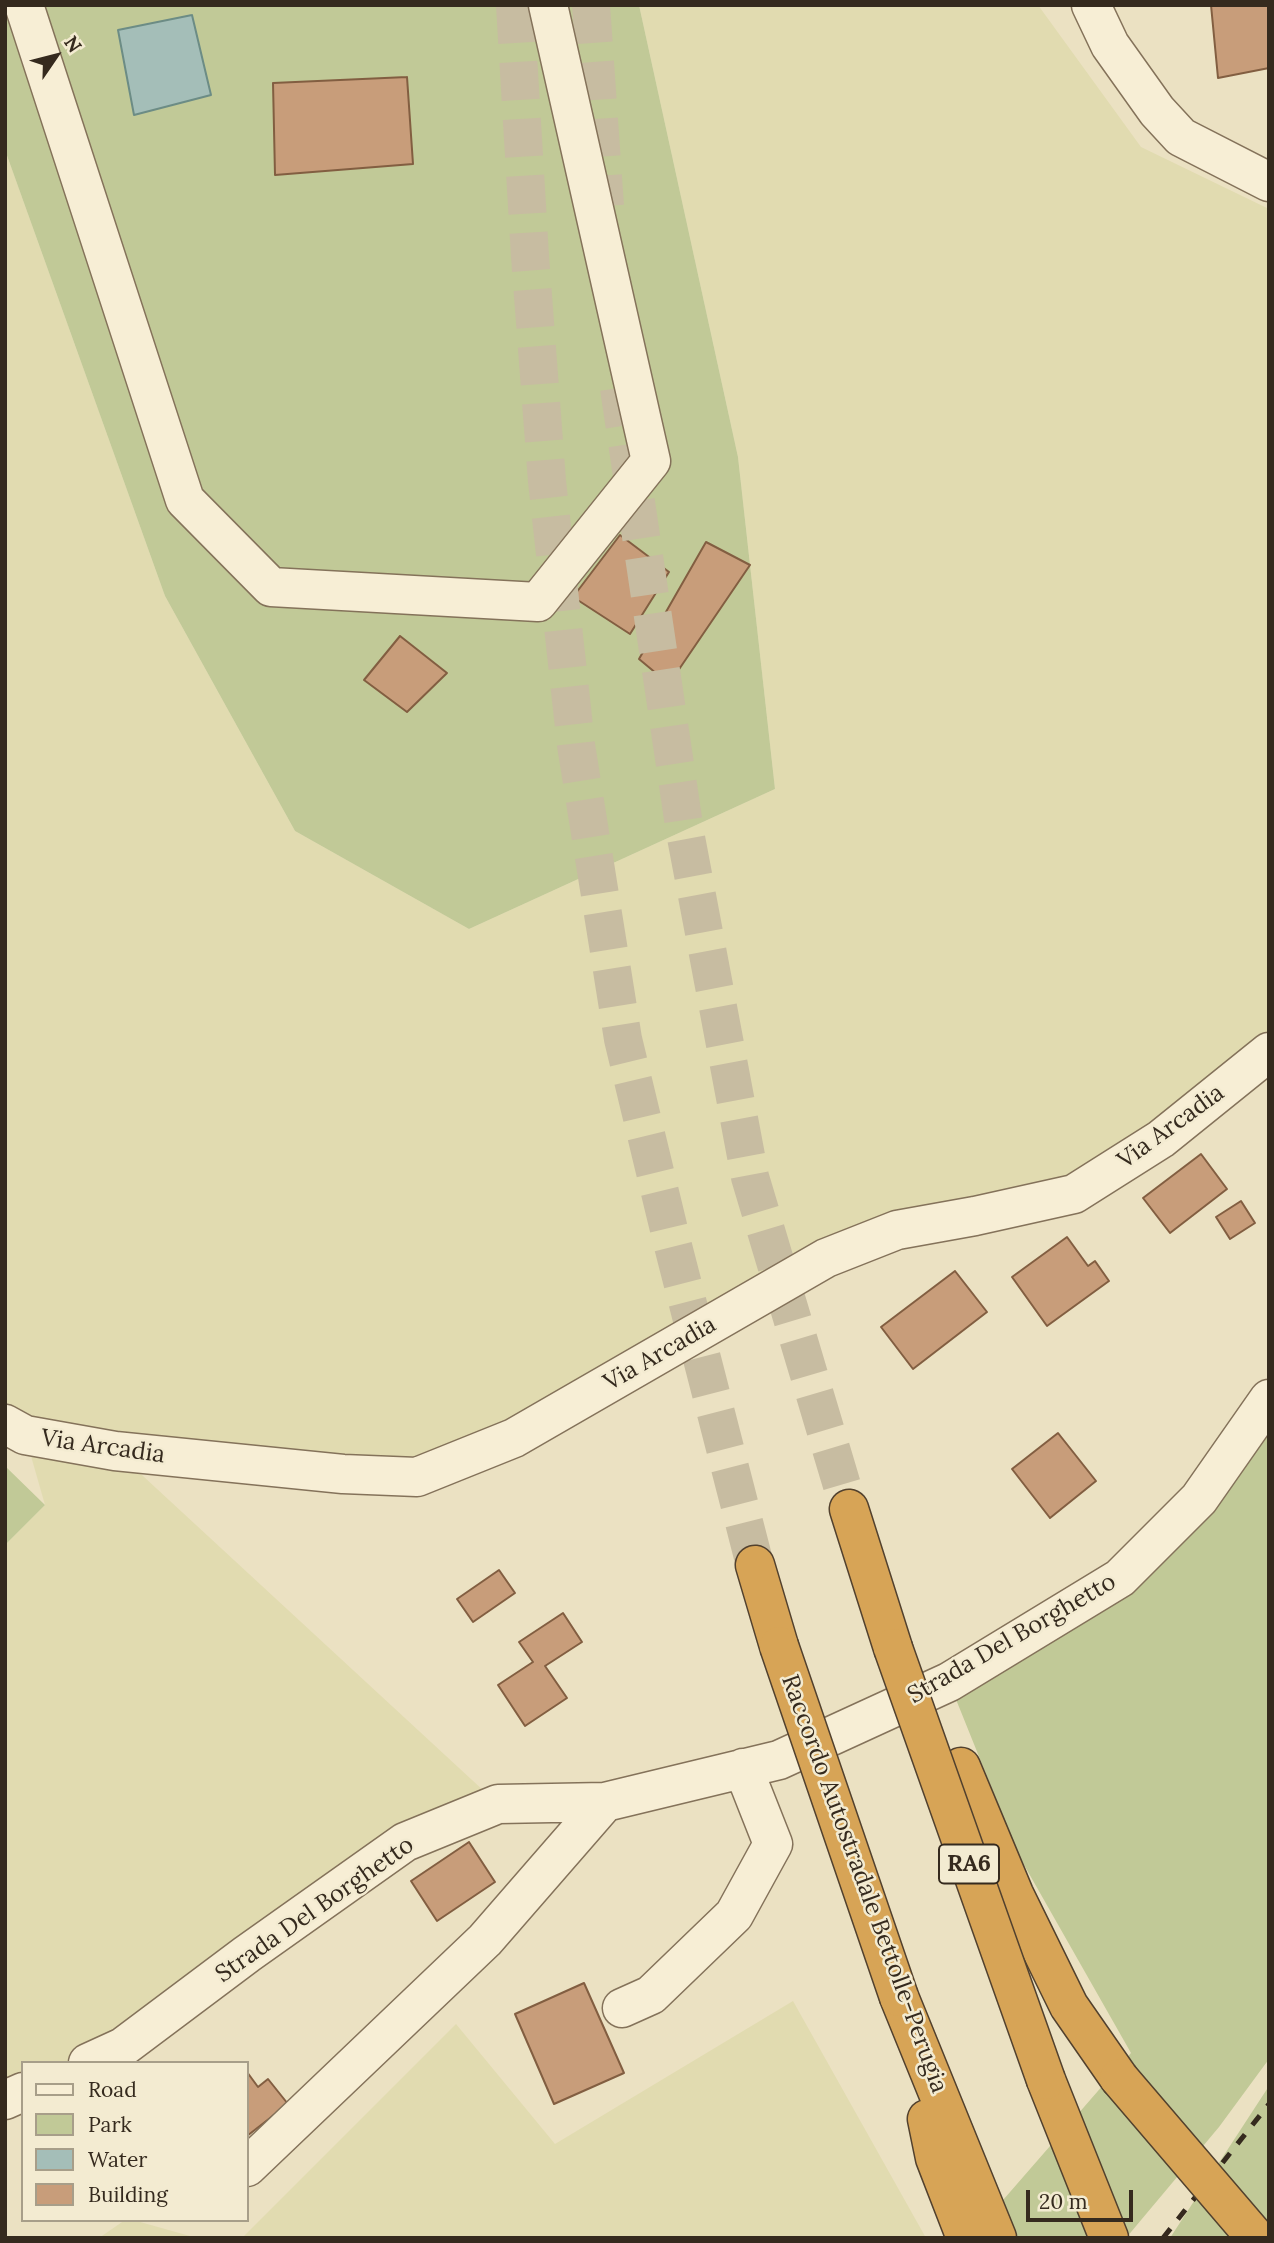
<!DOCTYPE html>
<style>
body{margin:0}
#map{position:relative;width:1274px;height:2243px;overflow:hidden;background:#ebe1c2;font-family:Lora,serif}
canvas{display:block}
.frame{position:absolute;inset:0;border:7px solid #352a1e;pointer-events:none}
.legend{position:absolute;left:21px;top:2061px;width:228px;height:161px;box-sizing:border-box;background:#f3ebd1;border:2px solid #a79e89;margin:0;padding:9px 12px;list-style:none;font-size:21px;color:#352a1e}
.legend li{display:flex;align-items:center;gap:14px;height:35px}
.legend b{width:35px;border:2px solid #a79e89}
.north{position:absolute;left:21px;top:21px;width:70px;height:70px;-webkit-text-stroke:5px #f3ebd1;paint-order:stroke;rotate:55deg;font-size:19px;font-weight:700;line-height:28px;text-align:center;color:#352a1e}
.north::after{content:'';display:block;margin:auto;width:24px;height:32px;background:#352a1e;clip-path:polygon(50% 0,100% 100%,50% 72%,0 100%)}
.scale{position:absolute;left:1026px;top:2190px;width:107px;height:32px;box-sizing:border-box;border:4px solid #352a1e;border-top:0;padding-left:9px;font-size:21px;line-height:24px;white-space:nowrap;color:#352a1e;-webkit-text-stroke:5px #f3ebd1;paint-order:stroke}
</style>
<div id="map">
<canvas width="1274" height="2243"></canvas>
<div class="frame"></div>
<ul class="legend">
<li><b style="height:9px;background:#f7eed5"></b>Road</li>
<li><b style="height:19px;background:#c1c997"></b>Park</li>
<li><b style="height:19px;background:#a4beb8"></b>Water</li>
<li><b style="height:19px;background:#c89d7a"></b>Building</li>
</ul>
<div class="north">N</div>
<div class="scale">20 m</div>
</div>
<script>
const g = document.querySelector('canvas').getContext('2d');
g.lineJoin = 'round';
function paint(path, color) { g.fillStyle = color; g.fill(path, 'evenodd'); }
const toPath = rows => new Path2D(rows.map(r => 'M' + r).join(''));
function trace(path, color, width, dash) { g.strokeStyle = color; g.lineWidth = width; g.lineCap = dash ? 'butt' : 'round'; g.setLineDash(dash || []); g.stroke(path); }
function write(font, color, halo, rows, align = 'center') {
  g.font = font + ' Lora,serif'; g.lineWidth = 5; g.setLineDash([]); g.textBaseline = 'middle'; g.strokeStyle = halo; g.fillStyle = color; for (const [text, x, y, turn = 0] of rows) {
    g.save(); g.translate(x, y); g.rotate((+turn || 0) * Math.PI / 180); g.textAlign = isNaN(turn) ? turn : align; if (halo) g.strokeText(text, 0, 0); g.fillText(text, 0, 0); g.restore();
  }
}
const farmland = toPath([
 [639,5,1038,5,1141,147,1269,209,1269,1052,1074,1194,897,1230,514,1438,343,1474,117,1452,498,1804,88,2063,23,2063,23,2092,5,2100,5,1545,45,1505,25,1435,5,1418,5,150,165,596,295,831,469,929,775,789,738,457],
 [793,2001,926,2238,242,2238,456,2024,555,2144],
 [125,2220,133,2220,197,2238,99,2238]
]);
const green = toPath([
 [5,5,639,5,738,457,775,789,469,929,295,831,165,596,5,150],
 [1269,1393,1269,2059,1219,2127,1126,2238,970,2238,1131,2053,1019,1856,949,1682,1120,1578],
 [5,1466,45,1505,5,1545],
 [1269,2086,1269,2238,1170,2238]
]);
const water = toPath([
 [192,15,211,95,134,115,118,30,192,15]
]);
const building = toPath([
 [1211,5,1269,5,1269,68,1218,78,1211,5],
 [407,77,413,164,275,175,273,83,407,77],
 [620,535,669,572,630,634,573,597,620,535],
 [706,542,750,565,669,684,639,659,706,542],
 [400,636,447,673,407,712,364,680,400,636],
 [1201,1154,1227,1189,1170,1233,1143,1198,1201,1154],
 [1241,1201,1255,1223,1230,1239,1216,1217,1241,1201],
 [1067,1237,1088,1266,1095,1261,1109,1281,1047,1326,1012,1277,1067,1237],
 [955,1271,987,1312,913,1369,881,1327,955,1271],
 [1058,1433,1096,1481,1050,1518,1012,1469,1058,1433],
 [499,1570,515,1593,473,1622,457,1599,499,1570],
 [563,1613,582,1642,545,1666,567,1698,525,1726,498,1685,533,1662,519,1642,563,1613],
 [469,1842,495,1882,437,1921,411,1881,469,1842],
 [584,1983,624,2073,554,2104,515,2014,584,1983],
 [247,2072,258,2087,268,2079,288,2104,247,2136,247,2072]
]);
const highwayTunnel = toPath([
 [515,5,530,256,547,481,576,745,623,1039,671,1238,755,1565],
 [591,5,605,206],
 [619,388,685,832,750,1177,849,1509]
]);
const minor = toPath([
 [24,5,185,500,271,587,538,602,651,461,548,5],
 [1091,5,1110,45,1157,111,1181,137,1269,182],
 [5,1424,25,1435,115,1451,343,1474,417,1477,514,1438,826,1258,897,1230,975,1216,1074,1194,1161,1139,1269,1052],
 [622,2008,651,1995,734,1915,773,1844,743,1768],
 [88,2063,123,2047,247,1954,405,1842,498,1804,605,1802,779,1760,949,1682,1120,1578,1199,1499,1269,1399],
 [5,2100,23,2092],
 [247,2167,485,1940,605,1802]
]);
const highway = toPath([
 [849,1509,893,1648],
 [755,1565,779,1646],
 [961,1767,1014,1894,1069,2006,1119,2078],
 [899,1997,997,2238],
 [1046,2080,1109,2238],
 [927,2119,935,2158,966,2238]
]);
const rail = toPath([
 [1163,2238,1269,2104]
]);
const highwayBridge = toPath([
 [779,1646,899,1997],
 [893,1648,1046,2080],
 [1119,2078,1256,2238]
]);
const shields = [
 [969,1864,60]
];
const shieldNames = [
 ["RA6",969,1864]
];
const streetNames = [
 ["Via Arcadia",1171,1127,-36],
 ["Via Arcadia",660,1354,-30],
 ["Via Arcadia",103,1447,8],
 ["Strada Del Borghetto",1012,1639,-30],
 ["Raccordo Autostradale Bettolle-Perugia",864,1884,70],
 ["Strada Del Borghetto",315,1910,-35]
];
paint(farmland, '#e1dbb0');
paint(green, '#c1c997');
paint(water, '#a4beb8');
trace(water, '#6c8c85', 2);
paint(building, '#c89d7a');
trace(building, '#825e41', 2);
trace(highwayTunnel, '#c7bca1', 38, [38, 19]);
trace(minor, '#84725a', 41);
trace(highway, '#52412e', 41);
trace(minor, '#f7eed5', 38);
trace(highway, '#d7a456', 38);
trace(rail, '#352a1e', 5, [12, 12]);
trace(highwayBridge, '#52412e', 41, []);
trace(highwayBridge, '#d7a456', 38);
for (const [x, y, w] of shields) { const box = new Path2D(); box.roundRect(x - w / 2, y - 19.5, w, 39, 5); g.fillStyle = '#f3ebd1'; g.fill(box); trace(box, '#352a1e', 2); }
write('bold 23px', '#352a1e', null, shieldNames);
write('24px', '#352a1e', '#f3ebd1', streetNames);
</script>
